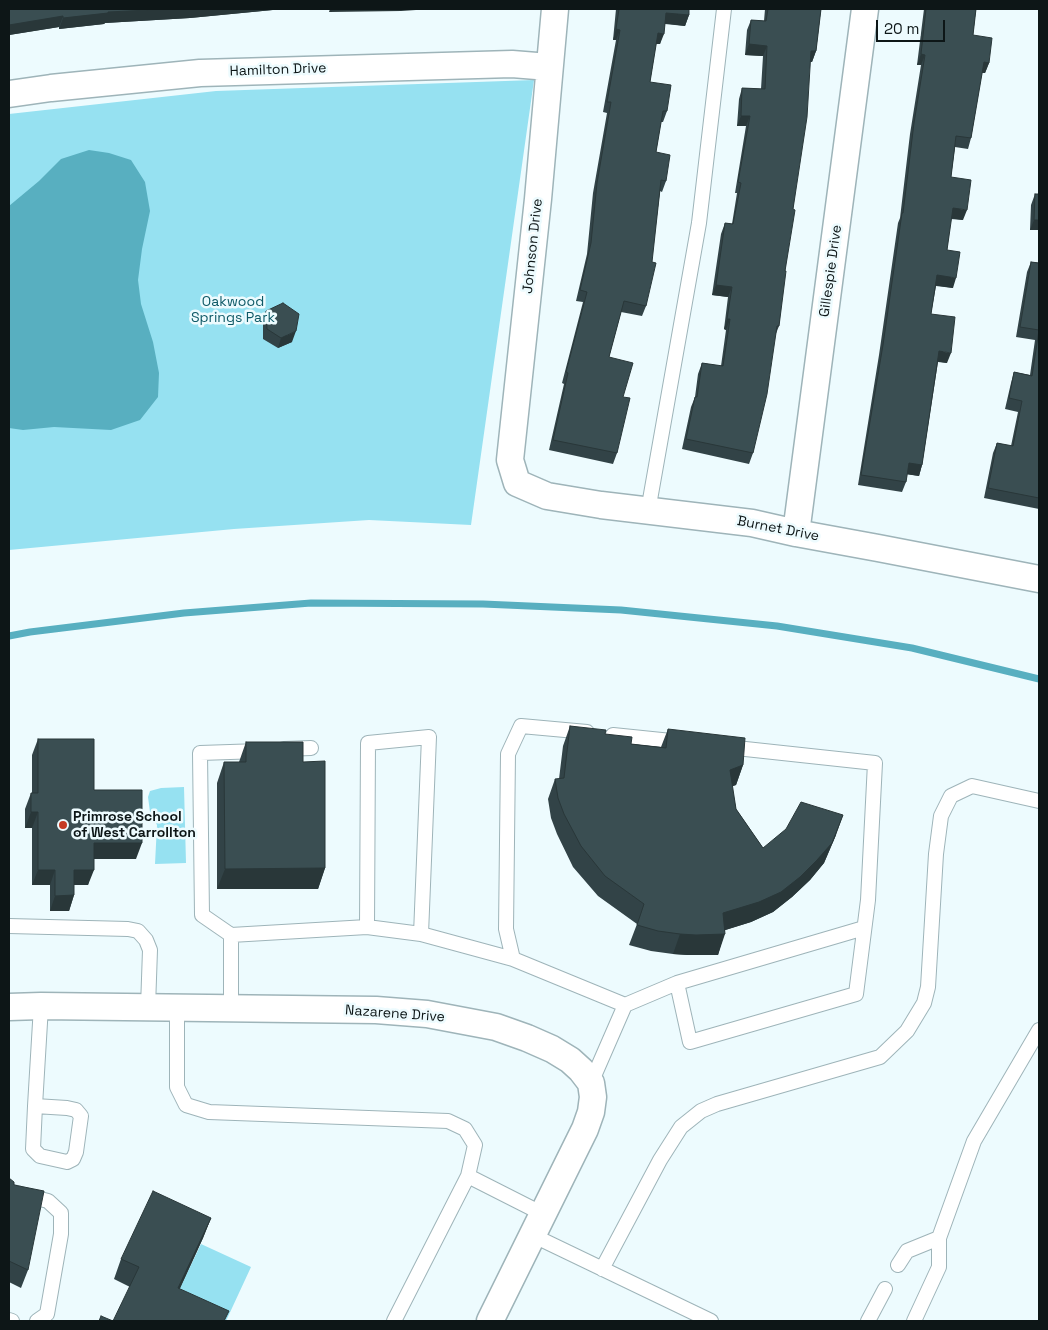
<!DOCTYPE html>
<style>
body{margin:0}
#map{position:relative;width:1048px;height:1330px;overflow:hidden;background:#edfbfe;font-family:"Space Grotesk",sans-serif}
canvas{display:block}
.frame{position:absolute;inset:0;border:10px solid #0d1617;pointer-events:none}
.scale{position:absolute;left:876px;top:20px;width:69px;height:22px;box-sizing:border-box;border:2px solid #0d1617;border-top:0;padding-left:6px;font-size:15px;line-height:18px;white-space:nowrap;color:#0d1617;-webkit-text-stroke:4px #edfbfe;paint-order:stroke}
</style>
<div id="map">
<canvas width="1048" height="1330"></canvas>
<div class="frame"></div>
<div class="scale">20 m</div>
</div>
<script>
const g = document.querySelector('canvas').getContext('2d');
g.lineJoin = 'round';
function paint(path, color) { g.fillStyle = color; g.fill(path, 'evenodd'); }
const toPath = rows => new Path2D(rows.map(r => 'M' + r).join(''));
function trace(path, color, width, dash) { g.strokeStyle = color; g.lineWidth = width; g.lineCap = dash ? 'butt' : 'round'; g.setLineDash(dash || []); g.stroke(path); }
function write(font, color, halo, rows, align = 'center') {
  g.font = font + ' "Space Grotesk",sans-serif'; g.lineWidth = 5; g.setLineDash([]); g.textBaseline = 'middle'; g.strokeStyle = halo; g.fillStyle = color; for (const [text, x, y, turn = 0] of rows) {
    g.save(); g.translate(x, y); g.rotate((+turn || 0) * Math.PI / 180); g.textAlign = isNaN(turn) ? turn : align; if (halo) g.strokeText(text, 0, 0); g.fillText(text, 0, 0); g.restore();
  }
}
const green = toPath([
 [534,80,471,525,369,520,234,529,9,550,9,114,216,91],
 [184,787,186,863,155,864,157,825,150,812,148,797,150,791,161,788],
 [201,1244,251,1267,226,1321,220,1321,174,1300]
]);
const water = toPath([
 [89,150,109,153,131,160,145,182,150,211,142,249,138,280,141,304,153,342,159,373,158,397,140,420,111,430,54,427,23,430,9,428,9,206,39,181,61,159]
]);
const stream = toPath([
 [9,636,30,632,184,613,311,603,483,604,621,610,777,626,912,648,1039,679]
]);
const service = toPath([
 [648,511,699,223,724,9],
 [587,732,521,726,508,754,506,929,513,959,625,1005],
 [613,735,681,742],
 [284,749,311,748],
 [9,926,128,929,138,931,146,940,150,950,148,1007],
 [421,934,513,959],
 [231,935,202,915,200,753,260,751],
 [677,983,864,928],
 [177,1008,177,1087,186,1105,209,1112,448,1121,465,1129,475,1145,468,1176],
 [231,1009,231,935,367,927,368,743,429,737,421,934,367,927],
 [591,1083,625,1005,677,983,690,1042,856,994,868,900,875,763,727,747],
 [35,1106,67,1108,76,1110,81,1116,76,1152,73,1159,67,1162,40,1156,33,1149,35,1106,41,1006],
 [9,1191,48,1201,61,1213,61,1234,47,1314,37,1321],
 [532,1235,711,1321],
 [939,1238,974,1141,1039,1030],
 [898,1265,907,1251,939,1238,939,1267,914,1321],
 [602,1269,660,1160,681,1127,701,1111,717,1104,880,1057,907,1031,924,1003,928,987,936,854,941,816,951,796,972,786,1039,801],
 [9,1320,12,1321],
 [394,1321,468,1176,543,1214],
 [868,1321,885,1289]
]);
const minor = toPath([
 [555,9,538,199,510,460,517,483,547,496,601,505,752,523,796,533,878,548,1039,579],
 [9,94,51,88,200,73,512,64,549,67],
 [796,533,865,9],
 [9,1007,41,1006,376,1010,427,1014,496,1027,527,1038,552,1049,570,1060,581,1070,591,1083,593,1097,591,1112,585,1129,490,1321]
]);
const wall = toPath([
 [9,9,283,9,190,18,105,23,104,24,59,29,59,27,9,35],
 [616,9,689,9,689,15,685,26,665,24,660,44,656,44,650,82,667,111,663,122,661,122,656,152,666,181,662,192,660,191,646,306,642,316,621,312,609,357,623,397,617,453,613,464,549,450,564,384,562,383,583,302,576,301,587,254,593,193,607,113,603,112,616,40,613,40],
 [765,9,821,9,816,51,812,62,810,61,793,209,785,271,779,326,775,336,753,453,749,464,682,449,691,407,695,397,698,374,702,363,721,366,726,330,724,329,728,297,712,295,721,234,725,223,732,224,737,193,735,193,746,126,737,126,739,99,742,88,761,89,763,56,745,55,747,30,751,20,764,21],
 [924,9,976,9,973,35,989,63,985,73,982,73,971,138,968,149,955,147,951,177,963,220,951,219,947,250,953,288,936,286,931,314,947,363,938,362,922,465,919,476,907,474,906,482,902,492,858,485,879,355,898,223,900,218,910,134,921,65,917,65],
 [1035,194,1039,194,1039,230,1030,230,1031,205],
 [1031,262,1039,263,1039,509,984,498,993,453,997,443,1011,446,1018,412,1005,409,1011,383,1014,372,1030,375,1035,340,1016,337,1027,272],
 [266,311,292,342,278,348,263,339,263,321],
 [570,726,605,734,631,744,661,747,668,729,743,765,736,785,732,786,736,809,763,848,836,835,824,863,810,880,792,897,773,912,751,922,725,930,718,955,688,955,673,954,651,951,629,945,637,924,598,896,573,867,557,834,551,818,548,799,555,779,559,779,563,746],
 [38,739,94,790,136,859,94,859,88,885,74,885,74,895,69,911,50,911,50,885,32,885,32,828,25,828,25,809,31,793,32,793,32,755],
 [246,742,303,762,325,868,318,889,217,889,217,783,224,762,239,762],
 [9,1178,14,1185,28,1270,21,1288,9,1282],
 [211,1218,203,1238,180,1288,130,1287,114,1279,121,1259]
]);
const shadedWall = toPath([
 [168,9,283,9,190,18,105,23,104,24,59,29,63,18,108,12],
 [330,9,431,9,401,11,329,12],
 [666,13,689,15,685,26,662,23],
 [63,16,59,27,9,35,9,25],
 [616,29,620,30,616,40,613,40],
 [658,33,664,34,660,44,655,44],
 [749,44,767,46,763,56,745,55],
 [811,51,816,51,812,62,807,61],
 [921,54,925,55,921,65,917,65],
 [984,62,989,63,985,73,980,72],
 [741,116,750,116,746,126,737,126],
 [953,208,967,210,963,220,949,218],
 [1034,220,1039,220,1039,230,1030,230],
 [937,275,956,278,953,288,933,285],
 [716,285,732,287,728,297,712,295],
 [727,319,730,319,726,330,724,329],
 [296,331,292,342,278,348,281,338],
 [939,351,951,353,947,363,935,361],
 [909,463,922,465,919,476,905,474],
 [743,765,736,785,722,790,730,770],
 [31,812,38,812,32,828,25,828],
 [843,815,836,835,824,863,810,880,792,897,773,912,751,922,716,933,723,913],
 [94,843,142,843,136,859,88,859],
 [325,868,318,889,217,889,225,869],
 [38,870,55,870,50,885,32,885],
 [74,870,94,870,88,885,69,885],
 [74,895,69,911,50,911,55,896],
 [680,934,725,934,718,955,688,955,673,954],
 [211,1218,203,1238,171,1308,178,1288]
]);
const building = toPath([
 [9,9,168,9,108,12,108,13,63,18,63,16,9,25,9,9],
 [619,9,689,9,689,15,666,13,664,34,658,33,650,82,671,85,667,111,663,111,656,152,670,155,666,181,661,180,652,262,656,263,646,306,624,301,609,357,633,363,623,397,630,398,617,453,553,440,568,373,566,372,587,292,580,290,591,243,597,183,611,102,607,102,620,30,616,29,619,9],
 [768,9,821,9,816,51,811,51,807,117,793,209,795,210,785,271,786,271,779,326,777,326,767,394,753,453,686,439,695,397,697,397,702,363,723,366,730,319,727,319,732,287,716,285,725,223,733,224,741,183,738,182,750,116,741,116,742,88,765,89,767,46,749,44,751,20,766,21,768,9],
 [926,9,976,9,973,35,992,38,989,63,984,62,971,138,956,136,951,177,971,180,967,210,953,208,947,250,960,252,956,278,937,275,931,314,955,317,951,353,939,351,922,465,909,463,906,482,861,475,883,345,902,213,903,213,914,123,925,55,921,54,926,9],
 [1035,194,1039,194,1039,220,1034,220,1035,194],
 [1031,262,1039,263,1039,330,1020,327,1031,262],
 [283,303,299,314,296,331,281,338,267,329,266,311,283,303],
 [1039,330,1039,498,988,488,997,443,1013,446,1022,401,1009,398,1014,372,1032,376,1039,330],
 [570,726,606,730,605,734,632,737,631,744,666,748,668,729,745,738,743,765,730,770,736,809,763,848,786,829,801,802,843,815,832,843,817,860,800,877,781,892,759,902,723,913,725,934,696,935,680,934,658,931,637,925,644,904,605,876,581,846,564,814,558,798,555,779,564,778,570,726],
 [38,739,94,739,94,790,142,790,142,843,94,843,94,870,74,870,74,895,55,896,55,870,38,870,38,812,31,812,31,793,38,793,38,739],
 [246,742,303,742,303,762,325,761,325,868,225,869,224,762,246,762,246,742],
 [9,1178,14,1182,14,1185,44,1191,28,1270,9,1261,9,1178],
 [153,1191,211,1218,178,1288,229,1311,224,1321,113,1321,139,1267,121,1259,153,1191],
 [101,1316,113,1321,99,1321,101,1316]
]);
const markers = [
 [63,825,5,"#c63a23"]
];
const streetNames = [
 ["Hamilton Drive",278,70,-2],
 ["Johnson Drive",533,246,-84],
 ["Gillespie Drive",831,271,-82],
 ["Burnet Drive",778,529,11],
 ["Nazarene Drive",395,1014,4]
];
const parkNames = [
 ["Oakwood",233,302],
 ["Springs Park",233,318]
];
const poiNames = [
 ["Primrose School",73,817],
 ["of West Carrollton",73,833]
];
paint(green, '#96e1f1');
paint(water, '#58afc0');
trace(stream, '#58afc0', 7);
trace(service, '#9eb4b9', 16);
trace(minor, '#9eb4b9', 29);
trace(service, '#fff', 14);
trace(minor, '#fff', 26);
paint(wall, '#324347');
paint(shadedWall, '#293739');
paint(building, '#3a4e52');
trace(building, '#293739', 1);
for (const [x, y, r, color] of markers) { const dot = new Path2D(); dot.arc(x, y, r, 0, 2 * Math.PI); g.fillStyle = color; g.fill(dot); trace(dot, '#edfbfe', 2); }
write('14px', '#0d1617', '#edfbfe', streetNames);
write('14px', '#0e5966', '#edfbfe', parkNames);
write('bold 14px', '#0d1617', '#edfbfe', poiNames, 'left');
</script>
